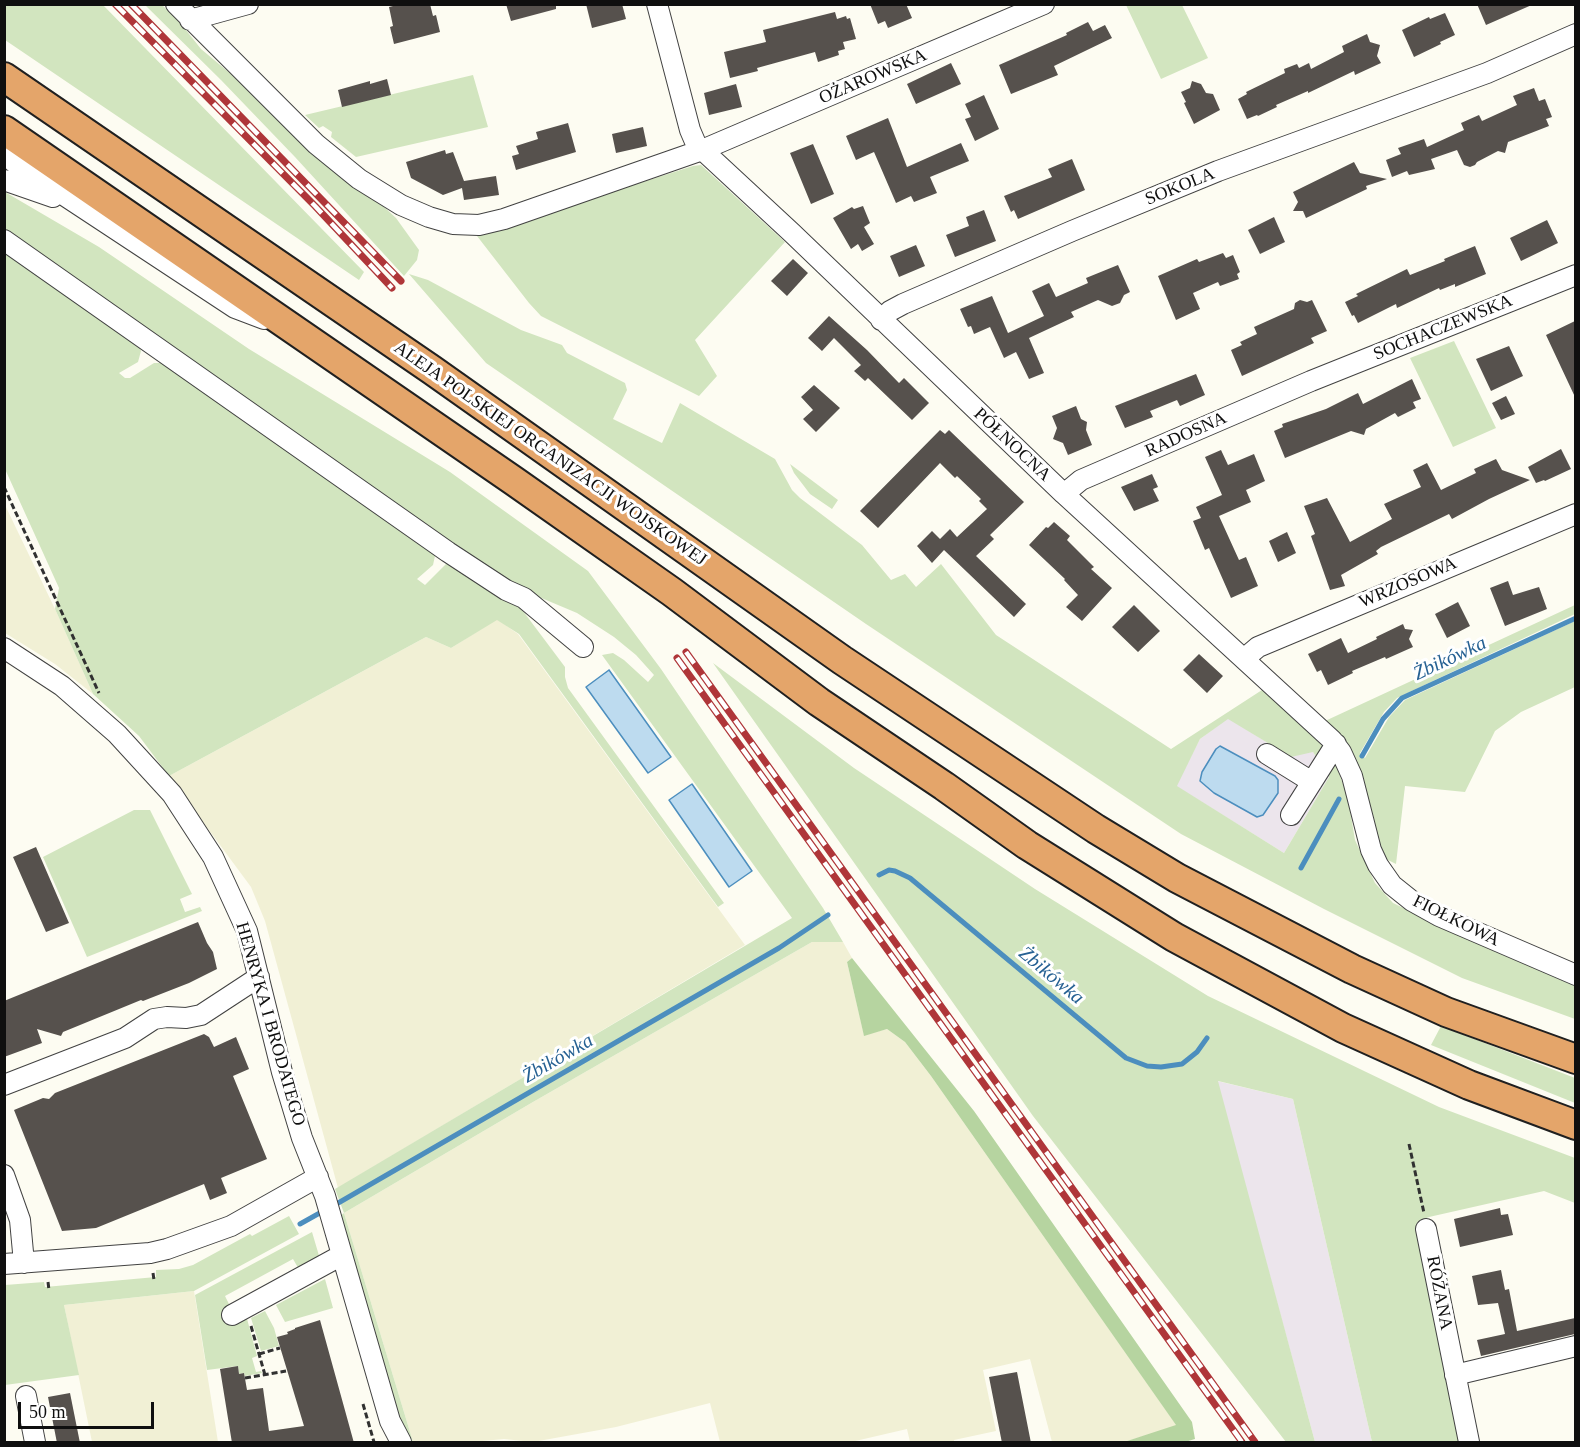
<!DOCTYPE html>
<meta charset="utf-8">
<style>
body{margin:0}
#map{position:relative;width:1580px;height:1447px;overflow:hidden;background:#fdfcf2;font-family:Georgia,serif}
canvas{display:block}
.frame{position:absolute;inset:0;border:6px solid #0f0f0f;pointer-events:none}
.scale{position:absolute;left:18px;top:1402px;width:136px;height:27px;box-sizing:border-box;border:3px solid #0f0f0f;border-top:0;padding-left:8px;font-size:18px;line-height:21px;white-space:nowrap;color:#0f0f0f;-webkit-text-stroke:4px #fff;paint-order:stroke}
</style>
<div id="map">
<canvas width="1580" height="1447"></canvas>
<div class="frame"></div>
<div class="scale">50 m</div>
</div>
<script>
const g = document.querySelector('canvas').getContext('2d');
g.lineJoin = 'round';
function paint(path, color) { g.fillStyle = color; g.fill(path, 'evenodd'); }
const toPath = rows => new Path2D(rows.map(r => 'M' + r).join(''));
function trace(path, color, width, dash) { g.strokeStyle = color; g.lineWidth = width; g.lineCap = dash ? 'butt' : 'round'; g.setLineDash(dash || []); g.stroke(path); }
function write(font, color, halo, rows, align = 'center') {
  g.font = font + ' Georgia,serif'; g.lineWidth = 6; g.setLineDash([]); g.textBaseline = 'middle'; g.strokeStyle = halo; g.fillStyle = color; for (const [text, x, y, turn = 0] of rows) {
    g.save(); g.translate(x, y); g.rotate((+turn || 0) * Math.PI / 180); g.textAlign = isNaN(turn) ? turn : align; if (halo) g.strokeText(text, 0, 0); g.fillText(text, 0, 0); g.restore();
  }
}
const industrial = toPath([
 [1228,718,1284,753,1313,752,1318,760,1327,766,1329,777,1284,853,1176,786,1200,739],
 [1217,1081,1293,1099,1372,1442,1315,1442]
]);
const farmland = toPath([
 [4,503,55,609,93,694,55,664,5,633],
 [497,619,518,634,745,945,338,1188,265,921,251,887,169,776,426,637,451,648],
 [812,942,843,942,852,958,847,962,864,1035,887,1029,905,1042,931,1076,1177,1426,1124,1442,1077,1442,1076,1441,1052,1442,1030,1359,983,1370,996,1431,954,1440,954,1442,910,1442,907,1429,851,1442,720,1442,710,1403,616,1427,533,1442,504,1439,472,1442,413,1442,344,1213,533,1102],
 [194,1291,218,1442,92,1442,64,1305]
]);
const green = toPath([
 [4,5,103,5,364,272,359,280,5,40],
 [145,5,162,5,178,20,201,49,256,95,321,159,382,205,396,218,419,250,417,260,404,276,295,157,221,80],
 [1126,5,1182,5,1208,58,1161,79],
 [473,75,488,127,356,157,331,137,332,132,323,126,319,128,305,115],
 [701,165,785,242,695,340,717,376,699,396,541,316,529,303,477,236,599,196,693,166],
 [5,192,99,247,249,349,450,472,588,571,661,669,823,908,843,942,812,942,533,1102,344,1213,413,1442,409,1442,399,1418,340,1216,344,1213,335,1189,792,918,602,655,613,653,624,660,648,682,654,675,636,655,614,637,577,613,501,581,5,232],
 [4,250,138,343,141,351,138,362,119,373,125,378,130,378,154,363,166,363,432,550,435,556,433,565,417,579,425,585,448,562,517,603,565,667,565,677,568,688,724,903,718,907,519,634,497,620,451,648,426,637,169,776,139,736,93,694,55,609,59,588,5,469],
 [409,274,428,280,521,330,562,345,567,353,625,383,627,390,613,419,662,443,680,403,775,459,792,490,800,498,862,545,891,580,905,574,916,587,941,564,996,635,1171,749,1262,690,1282,708,1284,706,1315,733,1325,747,1318,760,1313,752,1291,757,1228,719,1200,739,1177,786,1284,853,1329,777,1327,766,1336,765,1348,798,1355,840,1375,883,1393,903,1476,943,1575,986,1575,1019,1462,978,1324,909,1181,834,866,624,486,363],
 [1454,341,1496,428,1453,447,1410,358],
 [790,464,838,500,832,509,810,494,794,473],
 [1575,605,1575,614,1397,698,1384,712,1360,753,1365,758,1389,717,1405,700,1575,621,1575,687,1521,712,1495,731,1465,792,1405,786,1396,864,1384,858,1367,796,1352,757,1325,721],
 [713,663,854,768,1035,889,1208,996,1439,1107,1575,1158,1575,1203,1544,1191,1429,1217,1417,1222,1461,1442,1372,1442,1293,1099,1218,1081,1315,1442,1286,1442,1033,1116],
 [134,810,150,810,192,894,180,899,185,912,200,907,202,911,87,957,43,857],
 [1441,1026,1575,1078,1575,1103,1431,1045],
 [289,1216,299,1234,194,1291,64,1305,79,1375,5,1385,5,1285,44,1282,45,1287,156,1277,156,1270,179,1269,193,1265,250,1234,252,1236],
 [312,1232,320,1259,300,1271,293,1259,225,1296,231,1308,246,1315,257,1356,252,1358,256,1372,261,1371,262,1373,245,1376,244,1373,239,1374,238,1366,207,1370,195,1295],
 [325,1279,333,1308,285,1322,276,1305],
 [265,1311,274,1328,279,1346,261,1351,251,1318]
]);
const forest = toPath([
 [852,958,974,1111,1192,1422,1195,1439,1185,1442,1124,1442,1176,1425,931,1076,905,1042,887,1029,864,1036,847,962]
]);
const water = toPath([
 [609,670,671,757,648,773,586,687,609,670],
 [1220,746,1275,776,1278,780,1278,793,1263,815,1257,817,1214,793,1200,781,1202,772,1216,749,1220,746],
 [692,784,752,871,729,887,669,800,692,784]
]);
const stream = toPath([
 [1362,756,1383,719,1402,698,1576,618],
 [1301,868,1339,799],
 [879,875,889,870,895,871,910,878,1126,1058,1147,1066,1161,1067,1182,1064,1197,1052,1207,1038],
 [333,1206,779,948,828,915],
 [300,1224,325,1210]
]);
const building = toPath([
 [393,4,430,4,433,16,436,15,440,32,394,44,390,27,393,26,389,7,393,6],
 [506,4,556,4,556,9,511,21],
 [586,4,622,4,626,19,592,28],
 [870,4,906,4,912,18,888,28,885,21,878,24],
 [1477,4,1534,4,1486,25],
 [835,12,837,19,846,16,847,19,850,18,856,39,843,42,845,49,838,51,839,55,818,62,815,52,757,68,758,71,730,78,724,52,766,42,763,30],
 [1445,13,1455,35,1440,42,1441,44,1414,57,1402,30,1429,17,1430,19],
 [1088,22,1093,31,1105,25,1112,38,1054,66,1058,75,1011,94,999,65,1067,35,1066,33],
 [1367,34,1370,42,1380,45,1377,56,1381,63,1355,75,1354,71,1308,93,1308,91,1276,105,1277,107,1258,116,1257,115,1247,119,1238,99,1247,94,1246,92,1285,73,1284,69,1297,64,1299,68,1309,63,1311,69,1344,52,1342,46],
 [951,63,961,84,916,104,907,84],
 [387,79,391,95,342,107,338,90,370,81,370,84],
 [1192,81,1201,84,1206,93,1213,94,1220,110,1194,124,1184,103,1186,102,1181,92,1190,88],
 [736,84,742,107,709,115,704,93],
 [1534,88,1539,101,1545,99,1552,117,1546,119,1549,126,1508,142,1505,153,1498,151,1477,162,1475,165,1470,167,1464,165,1457,150,1431,159,1435,169,1409,175,1407,171,1392,177,1386,160,1401,154,1398,148,1424,139,1427,147,1464,130,1461,123,1479,115,1482,121,1517,105,1513,96],
 [984,95,999,129,975,141,965,119,971,117,965,104],
 [888,118,907,167,961,143,969,161,930,177,937,193,914,202,911,196,896,203,874,152,856,160,846,136],
 [568,123,576,152,516,170,512,156,519,154,516,146,538,139,536,132],
 [643,127,647,146,616,153,612,134],
 [813,144,834,194,811,204,790,153],
 [445,150,446,154,453,152,464,181,496,176,499,195,464,200,462,188,443,195,411,178,406,162],
 [1072,159,1085,190,1018,219,1014,210,1011,212,1004,196,1052,177,1048,169],
 [1354,162,1360,173,1387,179,1366,186,1367,189,1306,218,1303,211,1293,211,1298,202,1293,192],
 [863,206,870,223,864,227,874,244,862,251,858,244,851,249,833,218,852,207,854,209],
 [984,210,996,241,955,257,946,235,969,226,966,217],
 [1274,217,1285,242,1260,254,1248,230],
 [1547,220,1558,243,1521,261,1510,238],
 [916,245,925,266,899,277,890,256],
 [1475,246,1486,274,1455,287,1455,284,1440,290,1439,288,1397,308,1396,304,1358,323,1354,315,1352,316,1345,302,1358,296,1356,294,1407,269,1410,275,1445,261,1444,259],
 [1223,253,1226,258,1233,255,1240,272,1237,274,1239,279,1220,286,1218,282,1193,293,1200,309,1176,320,1158,276,1197,259,1199,262],
 [793,259,808,273,787,296,771,281],
 [1118,265,1130,292,1124,295,1120,303,1112,306,1098,300,1071,312,1074,317,1029,338,1044,373,1029,379,1016,352,1004,358,990,327,974,334,971,326,968,327,960,309,992,296,1008,333,1044,316,1032,291,1049,283,1056,297,1088,283,1086,278],
 [1300,300,1307,302,1312,300,1327,331,1311,338,1314,343,1242,376,1231,350,1242,345,1240,342,1257,334,1254,327,1294,309,1295,303],
 [829,316,867,350,899,383,904,378,929,403,912,420,868,378,865,381,854,371,861,365,834,338,822,351,808,338],
 [1575,321,1575,397,1546,335],
 [1509,346,1523,376,1491,391,1476,359],
 [1196,374,1205,395,1180,406,1177,400,1150,411,1153,417,1125,428,1115,406],
 [1412,379,1421,399,1413,402,1416,408,1398,417,1395,413,1366,429,1364,435,1351,431,1285,458,1274,431,1283,427,1282,424,1326,409,1358,393,1363,404],
 [814,385,840,408,816,432,803,419,813,410,801,397],
 [1506,396,1515,414,1501,420,1492,403],
 [1076,406,1081,419,1087,422,1086,430,1092,445,1068,455,1063,443,1053,439,1057,428,1052,416],
 [940,430,945,434,949,430,1024,502,990,535,994,539,976,556,1026,604,1014,617,944,550,932,563,917,546,932,531,940,539,950,529,957,537,987,509,979,501,981,499,957,476,955,478,940,463,878,528,860,511],
 [1561,449,1571,469,1545,481,1544,480,1536,483,1528,467],
 [1221,450,1228,465,1254,454,1265,481,1246,490,1251,502,1219,516,1239,560,1246,557,1258,586,1231,598,1209,548,1205,550,1193,521,1201,518,1196,507,1222,495,1205,457],
 [1496,459,1502,470,1530,480,1489,499,1452,519,1449,514,1381,547,1376,551,1378,554,1341,575,1345,586,1330,590,1311,536,1315,534,1304,506,1327,498,1350,542,1392,519,1384,504,1421,487,1413,470,1427,463,1441,490,1476,473,1474,469],
 [1152,474,1158,487,1153,489,1159,501,1134,511,1121,487],
 [1054,522,1070,536,1067,540,1094,567,1091,569,1112,588,1082,621,1066,607,1078,595,1064,580,1065,579,1029,545,1046,527,1048,528],
 [1287,532,1296,553,1278,562,1269,541],
 [1508,581,1513,595,1539,587,1547,609,1505,626,1490,588],
 [1458,602,1470,626,1447,638,1435,614],
 [1134,605,1160,631,1138,652,1112,627],
 [1403,624,1405,629,1413,630,1409,639,1413,647,1386,659,1385,657,1352,671,1353,673,1328,685,1321,670,1317,672,1308,654,1341,638,1348,653,1377,639,1376,637],
 [1199,654,1223,676,1207,693,1183,670],
 [36,847,69,923,46,932,13,857],
 [198,922,207,943,213,952,217,969,189,983,143,1001,141,1000,63,1032,61,1036,37,1029,42,1043,4,1057,4,1001],
 [204,1034,209,1037,214,1047,236,1037,249,1069,233,1076,267,1159,221,1178,227,1193,210,1200,204,1184,96,1228,62,1231,14,1110,43,1098,49,1099,55,1093],
 [1500,1208,1501,1215,1508,1214,1513,1235,1460,1247,1454,1219],
 [1501,1270,1505,1290,1509,1289,1517,1331,1575,1318,1575,1334,1481,1356,1477,1340,1505,1334,1498,1303,1478,1305,1472,1276],
 [320,1320,354,1443,232,1443,220,1369,238,1366,239,1374,244,1373,247,1390,263,1388,269,1431,304,1426,277,1337,288,1334,287,1332,295,1329,295,1328],
 [1017,1372,1031,1443,1002,1443,989,1377],
 [70,1393,80,1443,57,1443,48,1397]
]);
const path = toPath([
 [4,487,99,693],
 [1409,1144,1424,1213],
 [153,1273,154,1280],
 [48,1282,49,1290],
 [251,1326,265,1375],
 [259,1354,280,1348],
 [245,1378,286,1371],
 [363,1404,374,1442]
]);
const minor = toPath([
 [176,4,316,144,359,179,401,205,429,217,453,224,479,225,504,219,702,150,1044,4],
 [657,4,690,130,696,144,792,233,1064,494,1332,740,1341,752,1352,776,1371,850,1378,865,1392,885,1412,901,1439,916,1576,975],
 [190,20,248,4],
 [4,153,15,163,235,308,264,319],
 [4,180,53,197],
 [4,240,448,552,506,590,524,598,583,647],
 [881,320,890,311,903,304,1072,231,1218,171,1487,73,1576,34],
 [1064,494,1081,480,1311,381,1576,275],
 [4,648,62,686,117,734,172,794,213,857,247,931,282,1072,302,1138,325,1196,390,1421,401,1442],
 [1245,658,1258,647,1576,514],
 [1267,754,1312,782],
 [1291,815,1336,744],
 [4,1085,125,1038,154,1019,167,1017,186,1018,201,1015,259,977],
 [4,1175,20,1220,24,1263],
 [1426,1229,1469,1442],
 [4,1264,150,1253,167,1249,231,1226,318,1177],
 [232,1315,342,1255],
 [1455,1375,1576,1346],
 [26,1396,35,1442]
]);
const highway = toPath([
 [4,77,432,370,842,660,1096,829,1177,878,1352,969,1446,1012,1576,1059],
 [4,130,514,481,672,592,819,702,944,786,1027,845,1174,937,1343,1028,1469,1085,1576,1125]
]);
const rail = toPath([
 [115,4,315,206,392,288],
 [131,4,401,281],
 [686,652,1255,1442],
 [677,658,1242,1442]
]);
const streetNames = [
 ["OŻAROWSKA",873,77,-23],
 ["SOKOLA",1180,187,-22],
 ["SOCHACZEWSKA",1443,328,-22],
 ["RADOSNA",1186,435,-24],
 ["PÓŁNOCNA",1012,445,43],
 ["ALEJA POLSKIEJ ORGANIZACJI WOJSKOWEJ",550,454,35],
 ["WRZOSOWA",1408,583,-23],
 ["FIOŁKOWA",1456,921,26],
 ["HENRYKA I BRODATEGO",270,1024,74],
 ["RÓŻANA",1439,1293,79]
];
const waterNames = [
 ["Żbikówka",1450,659,-25],
 ["Żbikówka",1051,976,40],
 ["Żbikówka",558,1059,-30]
];
paint(industrial, '#ece5ec');
paint(farmland, '#f1f0d5');
paint(green, '#d2e5bf');
paint(forest, '#b6d4a0');
paint(water, '#bddbef');
trace(water, '#4c8ebe', 1.5);
trace(stream, '#4c8ebe', 5);
paint(building, '#56514d');
trace(minor, '#424242', 22);
trace(highway, '#202020', 32);
trace(path, '#313131', 3, [6, 3]);
trace(minor, '#fff', 20);
trace(highway, '#e4a56a', 28);
trace(rail, '#af3639', 7);
trace(rail, '#fff', 4.5, [14]);
write('18px', '#0f0f0f', '#fff', streetNames);
write('italic 20px', '#266193', '#fff', waterNames);
</script>
